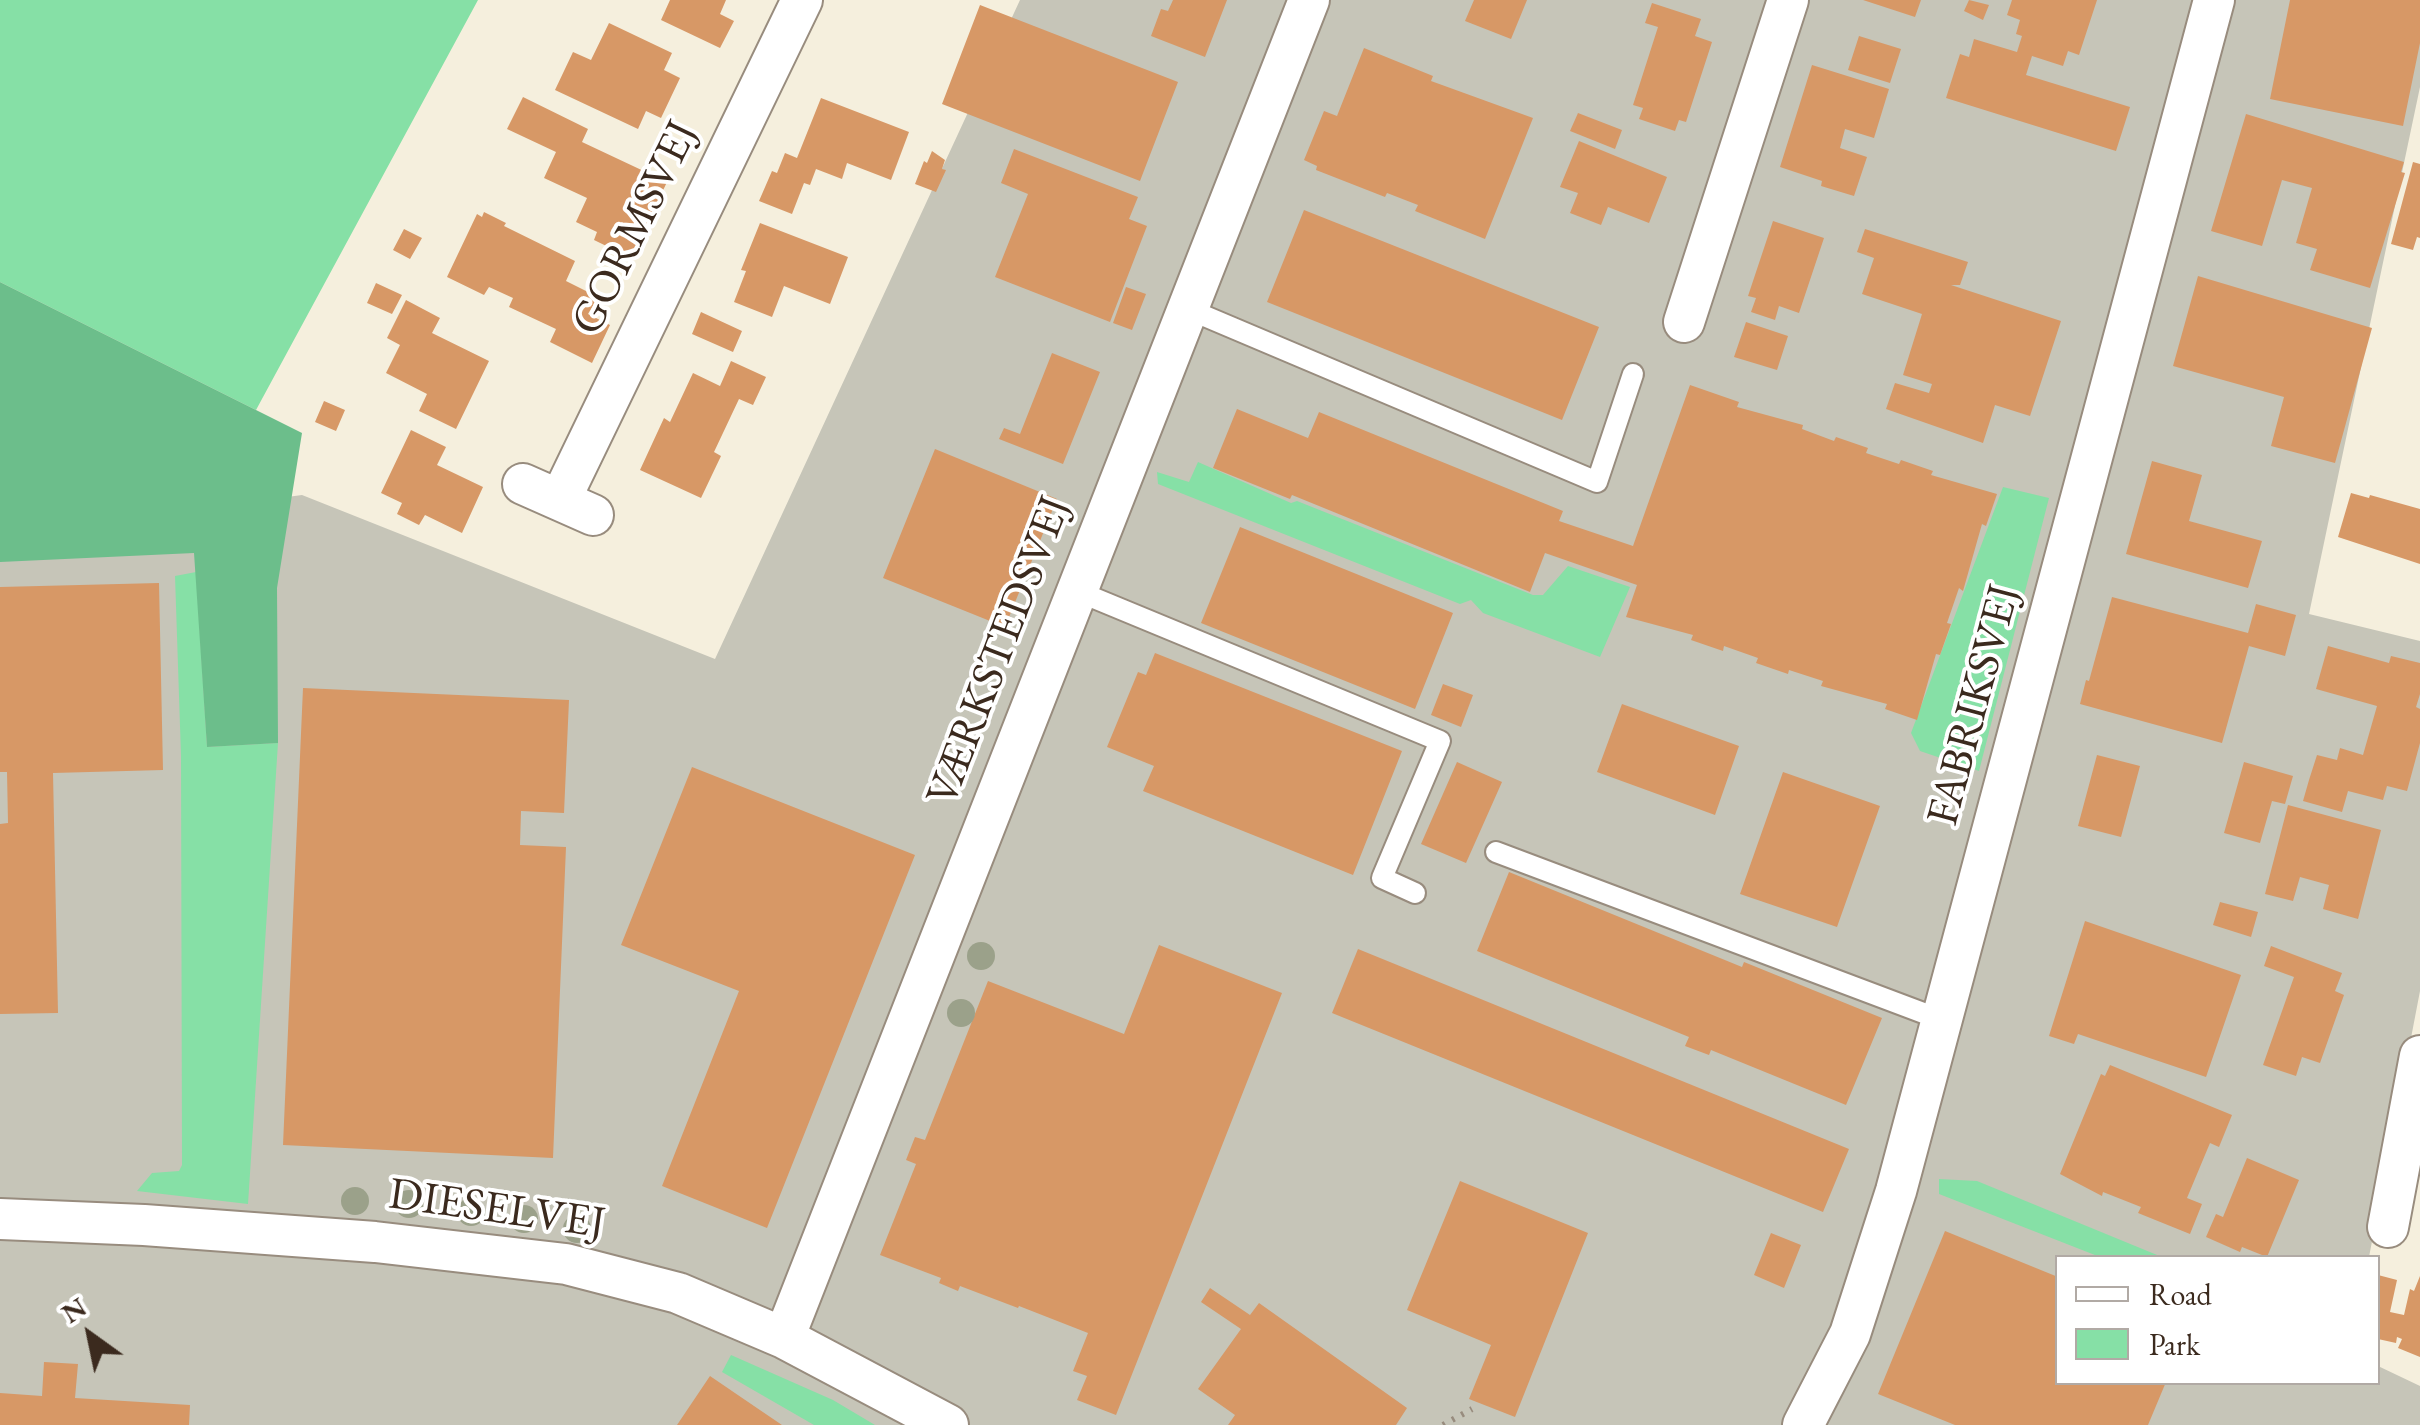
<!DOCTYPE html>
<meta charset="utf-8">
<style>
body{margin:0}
#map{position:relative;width:2420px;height:1425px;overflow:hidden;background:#f5efdd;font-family:"EB Garamond",serif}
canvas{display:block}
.legend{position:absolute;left:2055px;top:1255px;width:325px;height:130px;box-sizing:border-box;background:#fff;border:2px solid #b1aaa5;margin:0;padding:12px 18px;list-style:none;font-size:30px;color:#3b2a1e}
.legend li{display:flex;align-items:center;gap:20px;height:50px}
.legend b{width:50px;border:2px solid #b1aaa5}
.north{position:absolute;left:40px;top:1285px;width:100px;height:100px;-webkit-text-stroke:8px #fff;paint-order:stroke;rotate:327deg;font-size:28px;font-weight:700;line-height:40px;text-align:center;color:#3b2a1e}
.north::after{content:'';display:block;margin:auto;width:35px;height:45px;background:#3b2a1e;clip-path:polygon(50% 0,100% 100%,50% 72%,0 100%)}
</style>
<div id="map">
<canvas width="2420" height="1425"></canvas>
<ul class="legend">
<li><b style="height:12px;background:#fff"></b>Road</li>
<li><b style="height:28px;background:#86e0a6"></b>Park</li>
</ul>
<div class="north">N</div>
</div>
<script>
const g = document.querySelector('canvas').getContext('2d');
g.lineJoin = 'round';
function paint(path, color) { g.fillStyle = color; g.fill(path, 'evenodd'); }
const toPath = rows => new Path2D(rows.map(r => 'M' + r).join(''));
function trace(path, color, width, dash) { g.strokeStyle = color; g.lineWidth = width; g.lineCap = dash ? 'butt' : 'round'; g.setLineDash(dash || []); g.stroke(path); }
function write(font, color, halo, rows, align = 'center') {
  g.font = font + ' "EB Garamond",serif'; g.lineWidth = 8; g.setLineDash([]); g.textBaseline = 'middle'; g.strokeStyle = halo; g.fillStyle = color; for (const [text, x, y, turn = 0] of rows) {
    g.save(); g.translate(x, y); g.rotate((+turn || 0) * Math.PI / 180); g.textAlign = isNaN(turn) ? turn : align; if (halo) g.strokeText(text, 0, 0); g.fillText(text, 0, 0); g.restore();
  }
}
const industrial = toPath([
 [1020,0,2420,0,2420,87,2309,614,2420,641,2420,991,2369,1257,2058,1258,2058,1382,2378,1382,2378,1366,2420,1386,2420,1425,0,1425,0,536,302,495,715,659]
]);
const green = toPath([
 [0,0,478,0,256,410,0,282],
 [1198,462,1291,503,1297,501,1533,595,1543,595,1568,566,1630,587,1600,657,1483,613,1471,600,1460,604,1158,484,1157,472,1189,482],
 [2003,487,2049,498,1979,771,1920,751,1911,733],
 [196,572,207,747,278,743,248,1204,137,1191,152,1173,179,1171,182,1165,181,756,175,576],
 [1939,1179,1977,1181,2162,1257,2100,1257,1939,1194],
 [731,1355,833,1400,875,1425,814,1425,722,1372]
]);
const forest = toPath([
 [0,282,302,433,277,588,278,743,207,747,194,553,0,562]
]);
const building = toPath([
 [670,0,726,0,720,14,734,21,720,48,661,20],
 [1173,0,1227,0,1205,57,1151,36,1161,9,1168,11],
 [1474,0,1527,0,1511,39,1465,21],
 [1863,0,1921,0,1915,17],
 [1969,0,1989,5,1983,20,1964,11],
 [2012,0,2097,0,2079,55,2068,51,2063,66,2032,56,2026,75,2130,107,2116,151,1946,98,1960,54,1969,57,1974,39,2017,52,2022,36,2016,34,2020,20,2007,15],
 [2290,0,2420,0,2420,43,2403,126,2270,99],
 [1652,3,1701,19,1695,36,1712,42,1686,122,1679,120,1675,131,1639,119,1643,108,1633,105,1658,27,1645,23],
 [980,5,1178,82,1140,181,942,104],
 [609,23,672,53,664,70,680,78,661,118,646,111,638,129,555,90,573,52,591,60],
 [1859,36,1901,49,1890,83,1848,70],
 [1364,48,1433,76,1431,81,1533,118,1485,239,1415,211,1418,205,1387,193,1385,197,1316,170,1317,166,1304,160,1324,111,1337,116],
 [1812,65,1889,89,1874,138,1845,129,1840,148,1867,157,1854,196,1821,186,1822,181,1780,167],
 [523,97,588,129,582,142,667,182,631,258,594,240,597,232,576,222,587,198,544,178,556,152,507,129],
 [821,98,909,132,891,180,847,163,842,179,816,169,810,185,804,183,792,214,759,201,772,171,777,173,785,153,797,158],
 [1578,113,1622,130,1615,149,1570,131],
 [2246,114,2404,162,2401,172,2405,173,2370,288,2310,270,2317,249,2296,243,2312,188,2282,180,2262,246,2211,231],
 [1579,141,1667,177,1649,223,1608,207,1601,225,1570,213,1578,193,1560,187],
 [1014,149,1138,197,1129,219,1147,226,1110,322,995,277,1028,194,1001,183],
 [932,151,945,160,942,169,946,170,936,192,915,184,924,161,927,163],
 [2413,162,2420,164,2420,238,2417,237,2413,250,2391,244],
 [1304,210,1599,327,1562,420,1267,302],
 [484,212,506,223,504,226,575,261,566,281,598,297,588,314,610,325,592,363,550,342,556,329,509,307,513,298,489,287,484,295,447,277,477,214,482,217],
 [1773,221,1824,238,1799,313,1779,306,1775,320,1751,312,1756,298,1748,296],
 [760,223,848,257,830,304,784,286,772,317,734,302,746,271,741,270],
 [404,229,422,238,410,259,393,250],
 [1865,229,1968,262,1960,285,1951,285,2061,321,2030,416,1995,405,1983,443,1886,409,1895,383,1929,393,1932,384,1903,375,1922,314,1862,294,1874,258,1857,252],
 [2198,276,2372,328,2335,463,2271,446,2284,397,2173,366],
 [376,283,402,295,392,314,367,303],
 [1126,287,1146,294,1132,330,1113,323],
 [406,300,440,318,432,333,489,361,456,429,419,411,427,394,386,373,400,345,387,338],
 [701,312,742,331,733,352,692,334],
 [1746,322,1788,336,1777,370,1734,357],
 [1052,353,1100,372,1063,464,999,439,1004,428,1020,434],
 [731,361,766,377,753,405,739,399,714,452,721,456,701,498,640,470,664,418,670,422,693,373,720,386],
 [1690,385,1739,402,1737,407,1803,425,1802,429,1834,441,1836,437,1868,448,1866,453,1899,464,1901,460,1933,471,1931,475,1997,494,1986,526,1982,524,1963,591,1959,588,1947,623,1951,624,1940,655,1936,654,1917,720,1885,709,1887,704,1821,686,1823,681,1789,670,1788,674,1756,663,1758,658,1724,646,1723,651,1691,640,1693,635,1626,617,1637,585,1545,553,1530,592,1292,495,1290,499,1213,468,1237,409,1308,438,1319,412,1563,511,1559,521,1633,546],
 [324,401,345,410,336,431,315,422],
 [411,430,446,447,437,465,483,487,462,533,425,515,419,525,397,514,402,503,381,493],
 [935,449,1057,499,1005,627,883,578],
 [2152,461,2202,475,2189,521,2262,541,2248,588,2126,554],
 [2351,493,2369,498,2370,495,2420,509,2420,564,2338,537],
 [1240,527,1453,613,1415,709,1201,623],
 [159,583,163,770,53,773,58,1013,0,1014,0,824,8,823,7,772,0,772,0,587],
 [2112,597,2248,633,2256,604,2296,615,2285,656,2249,646,2222,743,2080,704,2086,680,2089,681],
 [2328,646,2389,663,2391,656,2420,663,2420,694,2416,707,2420,709,2420,743,2407,791,2387,786,2383,800,2348,791,2342,812,2303,801,2309,780,2317,755,2337,760,2340,748,2363,755,2377,706,2316,689],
 [1155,653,1402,751,1353,875,1143,791,1154,766,1107,747,1138,672,1146,675],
 [1443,684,1473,695,1461,727,1431,715],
 [303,688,569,700,564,813,521,811,520,845,566,847,553,1158,283,1145],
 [1622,704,1739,746,1715,815,1597,772],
 [2097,755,2140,766,2121,837,2078,826],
 [1457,762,1502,782,1466,863,1421,844],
 [2244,762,2293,776,2285,804,2272,801,2260,843,2224,833],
 [692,767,915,855,767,1228,662,1186,739,991,621,945],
 [1783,772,1880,806,1837,927,1740,894],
 [2288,805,2381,830,2358,919,2323,909,2329,885,2300,877,2293,901,2265,894],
 [1509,872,1742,967,1744,962,1882,1018,1846,1105,1711,1050,1709,1055,1685,1046,1689,1037,1477,951],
 [2220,902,2258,912,2251,937,2213,925],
 [2085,921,2241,975,2206,1077,2078,1034,2074,1044,2049,1036],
 [1159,945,1282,993,1116,1415,1077,1400,1087,1376,1073,1371,1088,1333,1019,1306,1018,1308,960,1286,958,1291,939,1283,941,1278,880,1255,916,1164,906,1160,915,1137,925,1140,988,981,1124,1034],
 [2271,946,2342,973,2335,991,2344,995,2320,1063,2302,1057,2296,1076,2263,1065,2294,977,2264,966],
 [1358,949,1849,1149,1823,1212,1332,1013],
 [2110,1065,2232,1115,2219,1147,2210,1143,2187,1198,2202,1204,2190,1234,2138,1213,2141,1207,2103,1192,2102,1196,2060,1174,2101,1074,2105,1076],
 [2247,1158,2299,1180,2267,1257,2242,1247,2240,1252,2206,1237,2216,1214,2223,1217],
 [1460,1181,1588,1233,1515,1417,1469,1399,1491,1345,1407,1310],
 [1945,1231,2058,1277,2058,1382,2166,1382,2148,1425,1955,1425,1878,1394],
 [1771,1233,1801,1245,1784,1288,1754,1275],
 [2378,1275,2397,1280,2390,1312,2404,1315,2410,1289,2414,1291,2420,1276,2420,1357,2398,1348,2402,1339,2397,1337,2396,1343,2378,1339],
 [1210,1288,1250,1315,1259,1303,1407,1408,1396,1425,1228,1425,1235,1415,1198,1389,1241,1329,1201,1302],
 [44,1362,78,1364,75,1398,190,1405,189,1425,0,1425,0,1393,42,1396],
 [710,1376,754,1406,782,1425,677,1425]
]);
const path = toPath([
 [1443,1425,1472,1409]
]);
const service = toPath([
 [1188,309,1597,482,1633,374],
 [1077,591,1440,741,1382,878,1415,893],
 [1496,852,1942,1020]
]);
const minor = toPath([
 [1684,322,1788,0],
 [523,484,593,515],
 [560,500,802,0],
 [0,1219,144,1225,375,1242,566,1264,678,1293,784,1338,948,1425],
 [2388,1227,2420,1056],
 [784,1338,1309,0],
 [1803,1425,1850,1334,1896,1191,2214,0]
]);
const trees = [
 [981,956],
 [961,1013],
 [355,1201],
 [409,1204],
 [471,1212],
 [524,1219],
 [577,1229]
];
const streetNames = [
 ["GORMSVEJ",636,228,-64],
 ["VÆRKSTEDSVEJ",1000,651,-69],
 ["FABRIKSVEJ",1975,705,-75],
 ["DIESELVEJ",497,1210,8]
];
paint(industrial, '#c6c5b8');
paint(green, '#86e0a6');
paint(forest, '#6cbe8b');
paint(building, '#d79866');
trace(service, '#988c7e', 24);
trace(minor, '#988c7e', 44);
trace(path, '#988c7e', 6, [2.5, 8]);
trace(service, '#fff', 20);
trace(minor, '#fff', 40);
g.fillStyle = '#9ba18a';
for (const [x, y] of trees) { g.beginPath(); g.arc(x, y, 14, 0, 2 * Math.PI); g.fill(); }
write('45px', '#3b2a1e', '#fff', streetNames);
</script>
